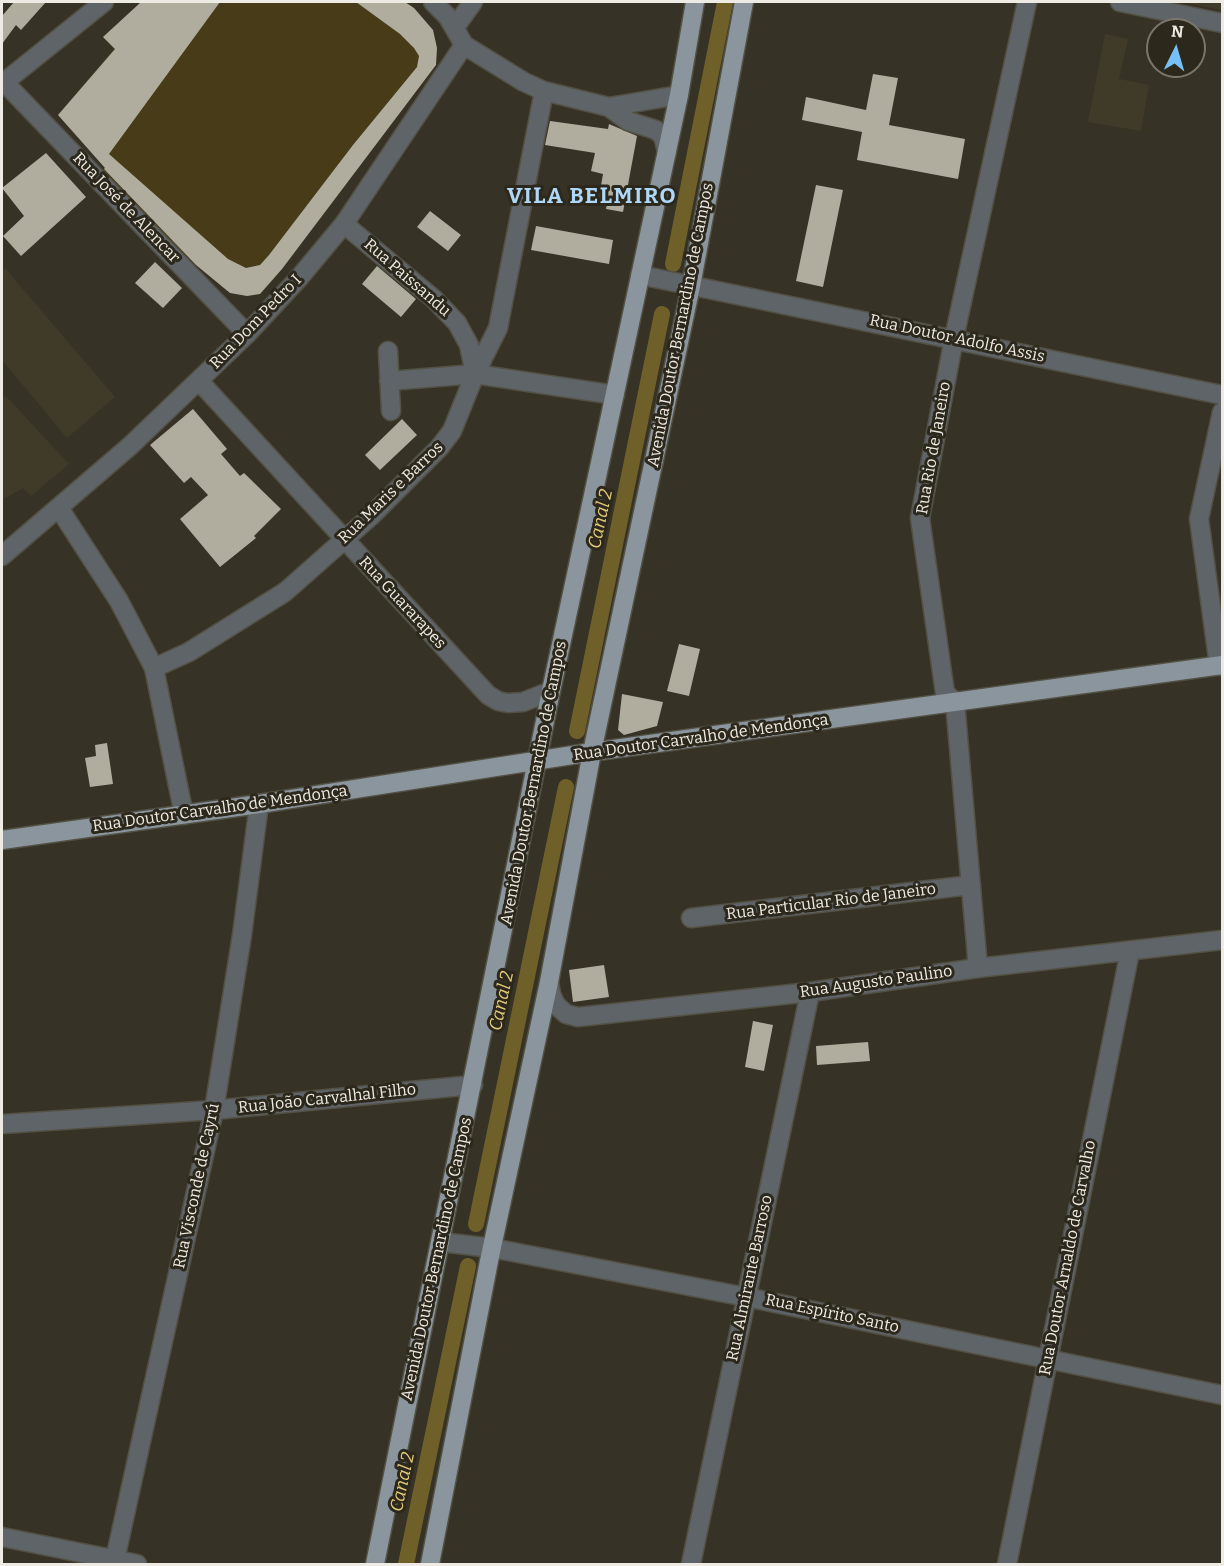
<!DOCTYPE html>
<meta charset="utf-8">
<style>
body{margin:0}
#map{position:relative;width:1224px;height:1566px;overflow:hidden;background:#363226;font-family:Bitter,serif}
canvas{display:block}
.frame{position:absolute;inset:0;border:3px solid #eeebe4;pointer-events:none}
.north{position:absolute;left:1146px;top:18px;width:60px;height:60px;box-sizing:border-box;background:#2c281c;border:2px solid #7a766c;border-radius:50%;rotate:5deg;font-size:16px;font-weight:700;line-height:24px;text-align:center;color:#eeebe4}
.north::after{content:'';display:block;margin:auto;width:21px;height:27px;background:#76c0f7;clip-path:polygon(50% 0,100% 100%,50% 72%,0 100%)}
</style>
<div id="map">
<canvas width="1224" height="1566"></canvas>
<div class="frame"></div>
<div class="north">N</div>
</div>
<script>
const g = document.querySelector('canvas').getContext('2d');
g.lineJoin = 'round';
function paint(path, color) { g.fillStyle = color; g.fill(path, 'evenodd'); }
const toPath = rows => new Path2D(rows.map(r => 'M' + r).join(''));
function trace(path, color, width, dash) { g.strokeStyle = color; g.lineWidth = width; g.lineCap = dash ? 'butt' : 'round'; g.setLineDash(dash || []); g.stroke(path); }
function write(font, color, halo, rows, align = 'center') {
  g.font = font + ' Bitter,serif'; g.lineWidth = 6; g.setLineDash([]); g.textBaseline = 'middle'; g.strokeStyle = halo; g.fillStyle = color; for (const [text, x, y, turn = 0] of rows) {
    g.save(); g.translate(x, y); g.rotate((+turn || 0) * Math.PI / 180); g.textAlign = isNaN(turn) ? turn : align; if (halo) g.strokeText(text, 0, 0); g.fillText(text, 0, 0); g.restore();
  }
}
const built = toPath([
 [1181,2,1222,2,1222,10],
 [1105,34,1128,39,1119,79,1149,85,1141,131,1088,122],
 [5,268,115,397,67,438,2,360,2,271],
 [5,395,69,464,31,496,23,488,2,500,2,399]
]);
const green = toPath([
 [142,2,405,2,414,8,433,30,437,48,436,65,282,269,260,294,247,296,230,293,195,264,98,175,105,167,58,115,114,49,103,37]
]);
const canal = toPath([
 [673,264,725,2],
 [577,731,662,314],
 [476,1224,566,787],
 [406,1564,468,1266]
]);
const building = toPath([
 [14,2,46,2,21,30,16,25,2,44,2,16],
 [141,2,220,2,109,154,228,259,246,268,260,265,269,255,353,145,417,67,419,56,414,48,400,34,356,2,405,2,414,8,433,30,437,48,436,65,282,269,260,294,247,296,230,293,196,265,104,169,105,168,58,115,115,49,103,37],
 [873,74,898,78,889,125,965,139,958,179,857,160,862,132,802,120,806,97,866,110],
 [550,121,608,129,609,124,637,136,623,212,606,209,608,198,599,197,603,174,591,171,595,153,545,145],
 [46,153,86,197,21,256,3,236,24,216,2,188],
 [816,185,843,190,823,287,796,281],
 [430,211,461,235,448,251,417,227],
 [536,226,613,240,609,264,531,250],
 [155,262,182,288,163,308,135,283],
 [377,266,416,299,401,317,362,284],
 [193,409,227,449,221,454,240,476,244,473,281,509,254,536,256,538,220,567,180,519,208,495,191,477,184,483,150,445],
 [402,419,417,435,380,470,365,455],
 [679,644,700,649,689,696,667,691],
 [622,694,663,702,657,726,624,735,618,730],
 [107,743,113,784,90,787,85,758,96,756,95,745],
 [604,965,609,997,573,1002,569,970],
 [753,1021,773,1025,764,1071,745,1067],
 [868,1042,870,1061,817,1065,816,1046]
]);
const minor = toPath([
 [433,2,448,17,464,45,524,82,544,91,609,107,628,121,656,130,663,136,667,152],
 [1120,2,1222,23],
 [455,27,473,2],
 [4,82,247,334],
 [2,84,104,2],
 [609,107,679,95],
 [344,224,434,299,457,323,469,345,475,374,615,395],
 [640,275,1222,395],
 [388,351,391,411],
 [199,381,488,695,498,701,508,703,523,702,551,691],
 [389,381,475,374],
 [59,508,119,601,154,668,184,815],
 [2,556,130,446,247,334,299,278,344,224,464,45],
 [1219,666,1199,519,1222,412],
 [154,668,189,652,285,592,371,516,439,448,452,431,475,374,498,328,544,91],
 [691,918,971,885],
 [978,968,955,702,945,693,920,518,954,338,1027,2],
 [549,982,551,994,556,1005,566,1014,578,1017,810,992,978,968,1222,940],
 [2,1124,214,1110,473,1085],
 [441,1242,492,1248,746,1297,1222,1395],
 [2,1537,137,1564],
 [114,1564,214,1110,242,935,259,804],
 [691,1564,810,992],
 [1007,1564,1130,951]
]);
const major = toPath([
 [2,840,259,804,592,752,1222,665],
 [375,1564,551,691,679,95,695,2],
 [430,1564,489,1261,549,982,592,752,691,286,744,2]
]);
const streetNames = [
 ["Rua José de Alencar",126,208,46],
 ["Rua Paissandu",407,278,41],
 ["Rua Dom Pedro I",256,322,-46],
 ["Avenida Doutor Bernardino de Campos",681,325,-79],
 ["Rua Doutor Adolfo Assis",957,339,12],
 ["Rua Rio de Janeiro",934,448,-80],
 ["Rua Maris e Barros",391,493,-44],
 ["Rua Guararapes",402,603,47],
 ["Rua Doutor Carvalho de Mendonça",701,738,-8],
 ["Avenida Doutor Bernardino de Campos",534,783,-79],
 ["Rua Doutor Carvalho de Mendonça",220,809,-8],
 ["Rua Particular Rio de Janeiro",831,902,-7],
 ["Rua Augusto Paulino",876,982,-8],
 ["Rua João Carvalhal Filho",327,1099,-6],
 ["Rua Visconde de Cayrú",197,1186,-78],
 ["Rua Doutor Arnaldo de Carvalho",1068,1258,-79],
 ["Avenida Doutor Bernardino de Campos",437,1259,-78],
 ["Rua Almirante Barroso",750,1278,-78],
 ["Rua Espírito Santo",832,1314,12]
];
const waterNames = [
 ["Canal 2",601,519,-78],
 ["Canal 2",502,1001,-78],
 ["Canal 2",403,1482,-78]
];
const districtNames = [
 ["VILA BELMIRO",592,197]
];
paint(built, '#403b28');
paint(green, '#473c17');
trace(canal, '#6f6029', 16);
paint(building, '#b0ac9e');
trace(minor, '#535044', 21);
trace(major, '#535044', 21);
trace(minor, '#5f6468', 18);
trace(major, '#8a959d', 18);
write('16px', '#eeebe4', '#2c281c', streetNames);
write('italic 18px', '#e2ca78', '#2c281c', waterNames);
g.letterSpacing = '1.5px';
write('bold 22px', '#afd7f6', '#2c281c', districtNames);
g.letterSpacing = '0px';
</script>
